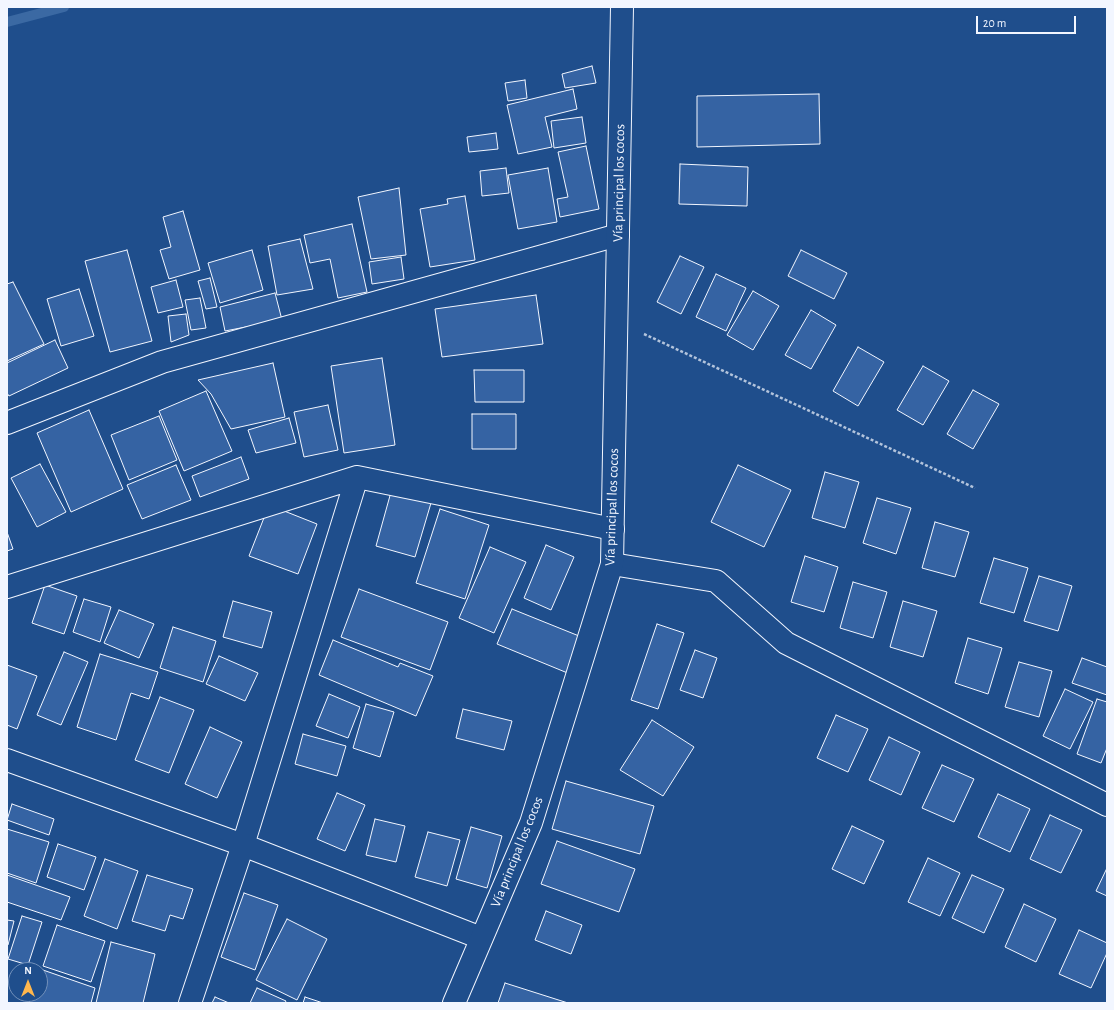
<!DOCTYPE html>
<meta charset="utf-8">
<style>
body{margin:0}
#map{position:relative;width:1114px;height:1010px;overflow:hidden;background:#1f4e8c;font-family:"Alegreya Sans",sans-serif}
canvas{display:block}
.frame{position:absolute;inset:0;border:8px solid #f2f6ff;pointer-events:none}
.north{position:absolute;left:8px;top:962px;width:40px;height:40px;box-sizing:border-box;background:#1f4e8c;border:1px solid #7391ba;border-radius:50%;rotate:0deg;font-size:11px;font-weight:700;line-height:16px;text-align:center;color:#f2f6ff}
.north::after{content:'';display:block;margin:auto;width:14px;height:18px;background:#ffb74d;clip-path:polygon(50% 0,100% 100%,50% 72%,0 100%)}
.scale{position:absolute;left:976px;top:16px;width:100px;height:18px;box-sizing:border-box;border:2px solid #f2f6ff;border-top:0;padding-left:5px;font-size:12px;line-height:14px;white-space:nowrap;color:#f2f6ff;-webkit-text-stroke:3px #1f4e8c;paint-order:stroke}
</style>
<div id="map">
<canvas width="1114" height="1010"></canvas>
<div class="frame"></div>
<div class="north">N</div>
<div class="scale">20 m</div>
</div>
<script>
const g = document.querySelector('canvas').getContext('2d');
g.lineJoin = 'round';
const toPath = rows => new Path2D(rows.map(r => 'M' + r).join(''));
function trace(path, color, width, dash) { g.strokeStyle = color; g.lineWidth = width; g.lineCap = dash ? 'butt' : 'round'; g.setLineDash(dash || []); g.stroke(path); }
function paint(path, color) { g.fillStyle = color; g.fill(path, 'evenodd'); }
function write(font, color, halo, rows, align = 'center') {
  g.font = font + ' "Alegreya Sans",sans-serif'; g.lineWidth = 3; g.setLineDash([]); g.textBaseline = 'middle'; g.strokeStyle = halo; g.fillStyle = color; for (const [text, x, y, turn = 0] of rows) {
    g.save(); g.translate(x, y); g.rotate((+turn || 0) * Math.PI / 180); g.textAlign = isNaN(turn) ? turn : align; if (halo) g.strokeText(text, 0, 0); g.fillText(text, 0, 0); g.restore();
  }
}
const stream = toPath([
 [7,22,64,7]
]);
const building = toPath([
 [592,66,596,83,565,88,562,74,592,66],
 [525,80,527,98,508,101,505,83,525,80],
 [573,89,577,109,545,117,552,147,518,154,507,105,573,89],
 [819,94,820,144,697,147,697,96,819,94],
 [582,117,586,143,554,148,551,121,582,117],
 [496,133,498,149,469,152,467,137,496,133],
 [586,146,599,209,560,217,557,199,568,197,558,152,586,146],
 [680,164,748,167,747,206,679,204,680,164],
 [506,168,509,193,482,196,480,171,506,168],
 [548,168,557,222,518,229,508,175,548,168],
 [399,188,406,255,371,259,358,197,399,188],
 [465,196,475,260,430,267,420,209,448,204,447,199,465,196],
 [183,211,200,270,169,279,160,250,171,247,163,217,183,211],
 [352,224,367,292,338,298,330,259,310,263,304,235,352,224],
 [300,239,313,289,277,295,268,246,300,239],
 [127,250,152,341,110,352,85,261,127,250],
 [252,250,263,290,220,303,208,263,252,250],
 [801,250,847,273,834,299,788,276,801,250],
 [680,256,704,267,681,314,657,302,680,256],
 [401,257,404,279,372,284,369,262,401,257],
 [716,274,746,288,726,331,696,317,716,274],
 [210,278,217,307,206,309,198,281,210,278],
 [176,280,183,307,158,313,151,287,176,280],
 [13,282,44,344,7,361,7,284,13,282],
 [79,289,94,336,61,346,47,299,79,289],
 [753,291,779,306,753,350,727,335,753,291],
 [275,293,282,320,225,331,220,307,275,293],
 [536,295,543,344,442,357,435,309,536,295],
 [200,298,206,328,191,330,185,300,200,298],
 [811,310,836,325,811,369,785,355,811,310],
 [186,314,189,335,171,342,168,316,186,314],
 [55,340,68,368,9,396,7,393,7,363,55,340],
 [858,347,884,362,858,406,833,391,858,347],
 [382,358,395,445,344,453,331,366,382,358],
 [273,363,285,417,231,429,211,394,198,380,273,363],
 [923,366,949,381,923,425,897,410,923,366],
 [474,370,524,370,524,402,475,402,474,370],
 [973,390,999,404,973,449,947,434,973,390],
 [206,391,232,451,184,471,159,411,206,391],
 [328,405,338,450,304,457,294,412,328,405],
 [89,410,123,489,71,512,37,433,89,410],
 [472,414,516,414,516,449,472,449,472,414],
 [159,416,177,460,129,480,111,435,159,416],
 [289,418,296,443,256,453,248,430,289,418],
 [241,457,249,479,200,497,192,476,241,457],
 [40,464,66,512,37,527,11,478,40,464],
 [176,465,191,500,142,519,127,485,176,465],
 [738,465,791,490,764,547,711,522,738,465],
 [825,472,859,482,845,528,812,518,825,472],
 [391,492,431,503,415,557,376,546,391,492],
 [877,498,911,508,896,554,863,543,877,498],
 [269,505,317,524,298,574,249,556,269,505],
 [440,509,489,525,465,599,416,583,440,509],
 [935,522,969,532,955,577,922,568,935,522],
 [7,532,13,549,7,551,7,532],
 [546,545,574,557,551,610,524,598,546,545],
 [490,547,526,562,494,633,459,618,490,547],
 [805,556,838,567,824,612,791,602,805,556],
 [994,558,1028,568,1014,613,980,603,994,558],
 [1039,576,1072,586,1058,631,1024,621,1039,576],
 [853,582,887,592,873,638,840,628,853,582],
 [45,585,77,596,64,634,32,623,45,585],
 [359,589,448,622,430,670,341,637,359,589],
 [84,599,111,607,100,642,73,632,84,599],
 [233,601,272,612,262,648,223,637,233,601],
 [903,601,937,611,923,657,890,647,903,601],
 [512,609,584,638,570,674,497,644,512,609],
 [119,610,154,624,139,658,104,643,119,610],
 [657,624,684,633,658,709,631,700,657,624],
 [173,627,216,641,203,682,160,668,173,627],
 [968,638,1002,648,988,694,955,683,968,638],
 [333,640,398,667,400,663,433,676,416,716,319,675,333,640],
 [695,650,717,658,703,698,680,690,695,650],
 [64,652,88,662,61,725,37,715,64,652],
 [100,654,158,672,149,699,131,693,116,740,77,727,100,654],
 [219,656,258,673,245,701,206,684,219,656],
 [1082,658,1107,667,1107,695,1072,683,1082,658],
 [1019,662,1052,671,1039,717,1005,707,1019,662],
 [7,665,37,676,17,729,7,725,7,665],
 [1065,689,1093,702,1070,749,1043,736,1065,689],
 [329,694,360,707,348,738,316,726,329,694],
 [160,697,194,710,169,773,135,760,160,697],
 [1097,699,1107,702,1107,748,1101,763,1077,754,1097,699],
 [366,704,394,712,380,757,353,748,366,704],
 [463,709,512,721,504,750,456,738,463,709],
 [836,715,868,729,848,772,817,758,836,715],
 [652,720,694,747,663,796,620,770,652,720],
 [210,727,242,742,217,798,185,784,210,727],
 [303,734,346,746,337,776,295,764,303,734],
 [889,737,920,752,901,795,869,780,889,737],
 [942,765,974,779,954,822,922,808,942,765],
 [566,781,654,806,640,854,552,829,566,781],
 [337,793,365,805,345,851,317,839,337,793],
 [998,794,1030,809,1010,852,978,837,998,794],
 [12,804,54,819,49,835,7,820,12,804],
 [1050,815,1082,830,1061,873,1030,859,1050,815],
 [375,819,405,826,396,862,366,855,375,819],
 [852,826,884,841,864,884,832,869,852,826],
 [471,827,502,836,487,888,456,879,471,827],
 [7,829,49,842,36,883,7,873,7,829],
 [428,832,460,840,447,886,415,877,428,832],
 [557,841,635,869,619,912,541,884,557,841],
 [58,844,96,857,84,890,47,877,58,844],
 [928,858,960,873,940,916,908,902,928,858],
 [105,859,138,871,117,929,84,916,105,859],
 [1107,868,1107,896,1096,891,1107,868],
 [7,875,70,897,61,920,7,902,7,875],
 [147,875,193,889,183,919,170,915,165,931,132,921,147,875],
 [972,875,1004,889,984,933,952,918,972,875],
 [244,893,278,905,255,970,221,957,244,893],
 [1024,904,1056,919,1036,962,1005,947,1024,904],
 [546,911,582,925,571,954,535,940,546,911],
 [22,916,42,922,28,965,8,959,22,916],
 [287,919,327,939,297,1000,256,980,287,919],
 [7,920,14,921,8,945,7,945,7,920],
 [57,925,105,941,91,982,43,966,57,925],
 [1079,930,1107,943,1107,953,1091,988,1059,974,1079,930],
 [111,942,155,954,143,1003,96,1003,111,942],
 [40,969,95,988,91,1003,29,1003,32,994,40,994,40,969],
 [505,983,568,1003,498,1003,505,983],
 [257,988,286,1001,285,1003,250,1003,257,988],
 [215,997,229,1003,212,1003,215,997],
 [305,997,323,1003,303,1003,305,997]
]);
const path = toPath([
 [644,334,975,488]
]);
const street = toPath([
 [7,423,162,362,618,235],
 [612,564,716,581,786,643,1107,805],
 [7,587,357,477,613,529],
 [7,760,243,845,481,938],
 [190,1003,243,845,357,477]
]);
const secondary = toPath([
 [454,1003,531,823,612,564,622,7]
]);
const streetNames = [
 ["Vía principal los cocos",619,183,-89],
 ["Vía principal los cocos",612,507,-88],
 ["Vía principal los cocos",517,852,-68]
];
trace(stream, '#3b69a3', 10);
paint(building, '#3563a3');
trace(building, '#f2f6ff', 1);
trace(street, '#f2f6ff', 24);
trace(secondary, '#f2f6ff', 24);
trace(path, '#b3c4dc', 2.5, [3, 2]);
trace(street, '#1f4e8c', 22);
trace(secondary, '#1f4e8c', 22);
write('14px', '#f2f6ff', '#1f4e8c', streetNames);
</script>
